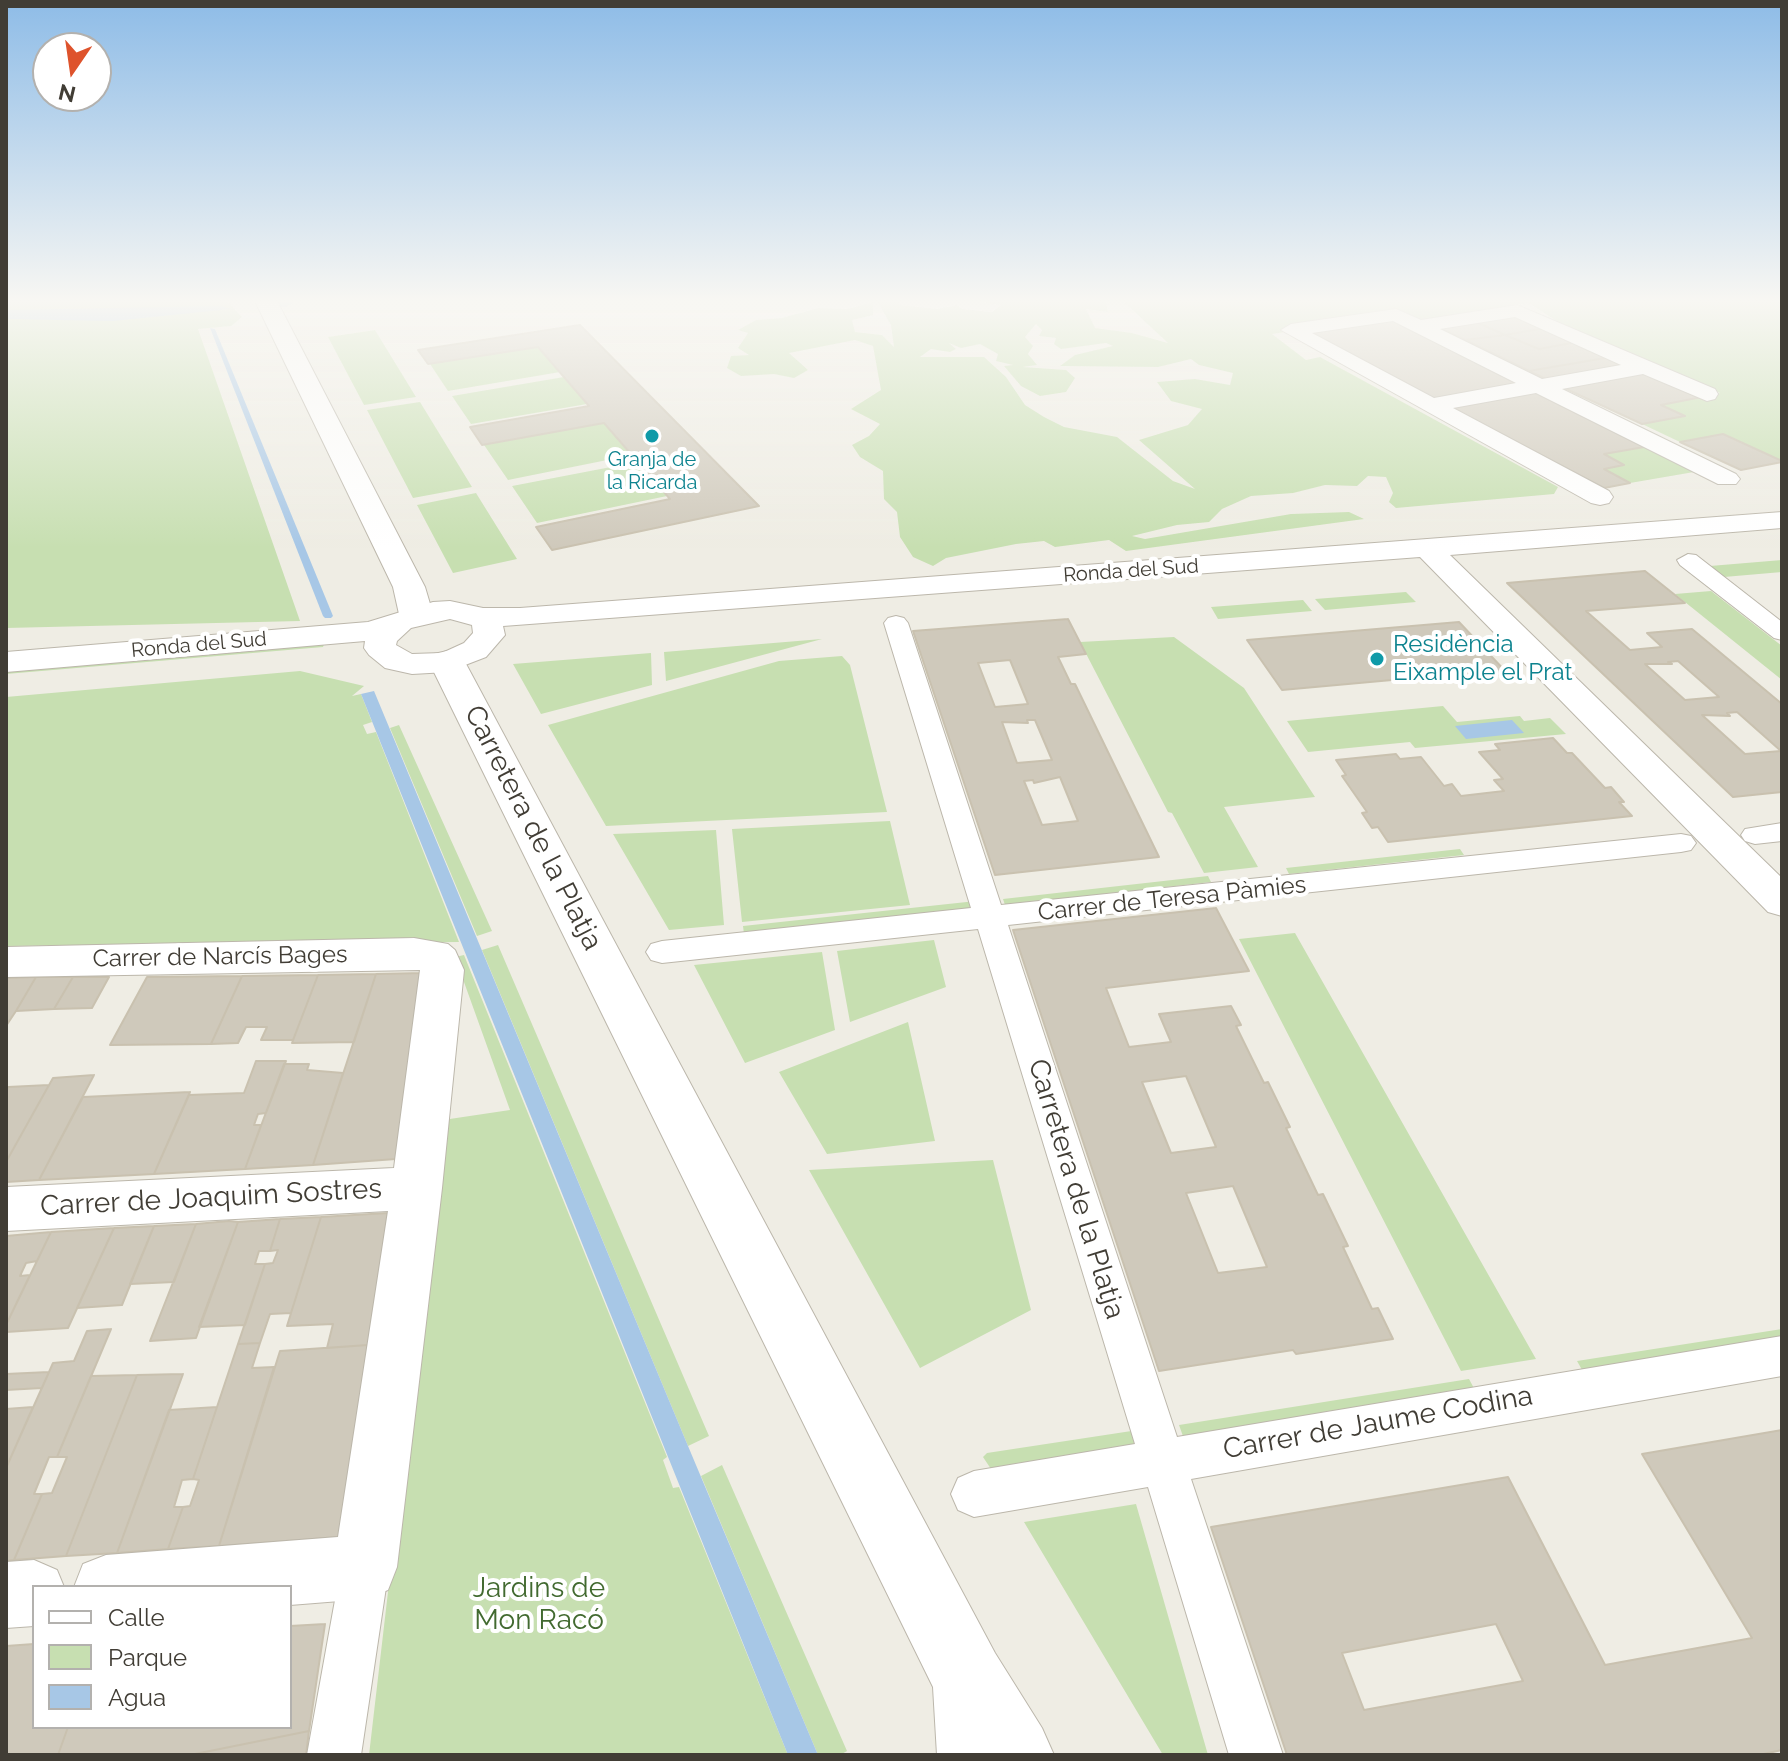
<!DOCTYPE html>
<meta charset="utf-8">
<style>
body{margin:0}
#map{position:relative;width:1788px;height:1761px;overflow:hidden;background:#efede4;font-family:Raleway,sans-serif}
canvas{display:block}
.frame{position:absolute;inset:0;border:8px solid #413d35;pointer-events:none}
.legend{position:absolute;left:32px;top:1585px;width:260px;height:144px;box-sizing:border-box;background:#fff;border:2px solid #b3b1ae;margin:0;padding:10px 14px;list-style:none;font-size:24px;color:#413d35}
.legend li{display:flex;align-items:center;gap:16px;height:40px}
.legend b{width:40px;border:2px solid #b3b1ae}
.north{position:absolute;left:32px;top:32px;width:80px;height:80px;box-sizing:border-box;background:#fff;border:2px solid #b3b1ae;border-radius:50%;rotate:193deg;font-size:22px;font-weight:700;line-height:32px;text-align:center;color:#413d35}
.north::after{content:'';display:block;margin:auto;width:28px;height:36px;background:#de532c;clip-path:polygon(50% 0,100% 100%,50% 72%,0 100%)}
</style>
<div id="map">
<canvas width="1788" height="1761"></canvas>
<div class="frame"></div>
<ul class="legend">
<li><b style="height:10px;background:#fff"></b>Calle</li>
<li><b style="height:22px;background:#c7dfb1"></b>Parque</li>
<li><b style="height:22px;background:#a7c7e6"></b>Agua</li>
</ul>
<div class="north">N</div>
</div>
<script>
const g = document.querySelector('canvas').getContext('2d');
g.lineJoin = 'round';
function paint(path, color) { g.fillStyle = color; g.fill(path, 'evenodd'); }
const toPath = rows => new Path2D(rows.map(r => 'M' + r).join(''));
function trace(path, color, width, dash) { g.strokeStyle = color; g.lineWidth = width; g.lineCap = dash ? 'butt' : 'round'; g.setLineDash(dash || []); g.stroke(path); }
function write(font, color, halo, rows, align = 'center') {
  g.font = font + ' Raleway,sans-serif'; g.lineWidth = 8; g.setLineDash([]); g.textBaseline = 'middle'; g.strokeStyle = halo; g.fillStyle = color; for (const [text, x, y, turn = 0] of rows) {
    g.save(); g.translate(x, y); g.rotate((+turn || 0) * Math.PI / 180); g.textAlign = isNaN(turn) ? turn : align; if (halo) g.strokeText(text, 0, 0); g.fillText(text, 0, 0); g.restore();
  }
}
const green = toPath([
 [184,301,227,301,242,317,231,326,198,329,300,621,6,628,6,302],
 [877,301,898,301,900,305,937,309,957,305,962,309,992,312,1001,305,976,301,1106,301,1108,312,1086,309,1095,328,1132,333,1168,343,1123,301,1782,301,1782,461,1723,434,1680,442,1642,424,1684,416,1661,405,1720,393,1564,326,1529,303,1419,320,1405,314,1272,334,1306,360,1320,357,1558,487,1554,494,1396,508,1389,502,1393,493,1386,477,1368,476,1357,486,1325,485,1293,493,1251,496,1222,509,1209,522,1177,525,1132,536,1145,539,1291,514,1349,512,1364,519,1126,551,1109,540,1055,547,1044,541,1016,544,946,558,933,566,913,557,900,537,897,512,884,499,883,471,860,457,852,445,869,436,880,424,851,409,881,390,873,346,855,340,789,353,808,370,794,378,774,374,741,376,727,368,731,356,749,355,738,348,748,333,738,330,756,320,782,318,818,308,848,309,873,302,873,315,852,320,855,332,882,335,894,347,891,325],
 [1036,324,1042,330,1039,336,1056,338,1054,344,1061,349,1106,343,1113,346,1075,355,1060,366,1158,367,1191,359,1199,365,1233,373,1230,385,1195,379,1157,382,1171,401,1202,409,1188,425,1139,440,1195,489,1173,481,1117,437,1064,427,1044,417,1025,405,1006,377,984,357,920,357,931,349,950,352,956,349,949,343,961,348,980,344,998,354,996,361,1013,365,1004,366,1021,386,1040,396,1066,392,1075,378,1066,370,1023,367,1037,365,1028,354,1033,346,1025,337],
 [375,330,416,397,364,405,328,337],
 [538,347,560,372,448,391,430,364],
 [564,377,587,404,471,424,452,396],
 [420,402,472,487,413,498,367,410],
 [604,423,632,455,508,480,484,445],
 [1650,446,1695,470,1694,472,1630,483,1604,469,1623,465,1604,454],
 [637,462,667,496,537,523,512,486],
 [476,493,517,559,453,573,417,505],
 [1782,560,1782,572,1724,577,1710,566],
 [1711,591,1782,646,1782,680,1675,594],
 [1406,592,1416,602,1325,610,1315,599],
 [1303,600,1312,611,1218,619,1211,607],
 [1174,637,1244,688,1315,797,1224,807,1258,867,1204,873,1172,813,1168,812,1080,642],
 [822,639,666,681,664,652],
 [325,641,323,647,6,674,6,667],
 [651,653,652,685,541,714,513,664],
 [842,656,850,665,887,812,606,826,548,725,779,661],
 [300,671,364,686,352,696,361,694,372,722,363,725,367,734,376,732,459,942,6,946,6,697],
 [1443,706,1457,722,1520,716,1524,721,1550,718,1566,734,1415,748,1410,742,1308,752,1287,721],
 [399,725,492,931,477,936,390,728],
 [890,821,910,905,742,922,732,829],
 [716,830,724,925,669,930,613,834],
 [1460,849,1464,855,1289,874,1286,868],
 [1208,876,1211,882,1005,905,1003,899],
 [976,901,979,909,744,934,743,926],
 [1295,933,1536,1359,1461,1371,1239,939],
 [934,940,946,987,850,1022,837,951],
 [498,945,709,1436,688,1446,482,950],
 [822,952,835,1030,745,1063,694,965],
 [464,955,667,1457,663,1460,673,1488,679,1487,788,1755,369,1755,443,1120,510,1110,455,957],
 [908,1022,935,1141,827,1154,779,1072],
 [993,1160,1031,1310,920,1368,809,1170],
 [1782,1329,1782,1344,1585,1375,1577,1361],
 [1469,1379,1476,1392,1184,1439,1179,1425],
 [1138,1430,1142,1444,991,1469,983,1457,987,1453],
 [722,1465,847,1751,840,1755,818,1755,701,1476],
 [1136,1504,1208,1755,1163,1755,1024,1522]
]);
const water = toPath([
 [221,306,231,309,113,321,6,319,6,310],
 [374,691,688,1446,818,1755,788,1755,361,694],
 [1512,720,1524,733,1466,739,1455,726]
]);
const stream = toPath([
 [210,328,215,329,333,616,331,618,325,618,323,616,210,328]
]);
const canal = toPath([
 [274,301,297,301,286,307,277,306,274,301]
]);
const building = toPath([
 [1515,315,1545,328,1505,335,1474,321,1515,315],
 [1391,320,1521,384,1434,399,1310,333,1391,320],
 [1474,321,1505,335,1465,340,1437,327,1474,321],
 [580,325,759,506,552,550,536,527,670,499,604,423,482,445,470,427,589,406,538,347,428,364,418,350,580,325],
 [1545,328,1577,342,1539,349,1505,335,1545,328],
 [1505,335,1539,349,1577,342,1611,357,1529,371,1465,340,1505,335],
 [1611,357,1630,365,1548,380,1529,371,1611,357],
 [1646,373,1702,397,1661,405,1685,416,1642,424,1564,388,1646,373],
 [1539,392,1650,446,1604,454,1624,465,1604,469,1630,483,1604,488,1451,408,1539,392],
 [1723,434,1782,461,1782,462,1741,470,1680,442,1723,434],
 [1645,571,1685,603,1586,611,1630,650,1662,647,1647,633,1692,629,1782,704,1782,792,1733,797,1507,583,1645,571],
 [1678,661,1719,697,1685,700,1645,664,1672,664,1668,662,1678,661],
 [1737,712,1781,751,1745,754,1702,715,1730,716,1727,713,1737,712],
 [1068,619,1086,654,1058,657,1071,684,1075,684,1159,857,995,875,913,631,1068,619],
 [1010,660,1028,704,995,707,978,663,1010,660],
 [1027,720,1035,720,1052,760,1017,763,1002,722,1028,723,1027,720],
 [1060,777,1078,821,1042,825,1024,781,1033,780,1034,783,1060,777],
 [1459,622,1508,674,1429,681,1425,677,1282,690,1247,640,1459,622],
 [1553,738,1567,753,1572,753,1605,788,1611,787,1624,802,1619,802,1632,816,1388,842,1378,827,1372,828,1362,813,1367,812,1342,776,1346,775,1336,760,1396,754,1400,759,1421,757,1444,786,1452,784,1461,796,1504,791,1494,780,1503,779,1479,752,1500,750,1495,744,1553,738],
 [1216,908,1249,971,1106,988,1129,1047,1171,1042,1159,1014,1231,1006,1241,1025,1236,1026,1264,1083,1268,1082,1290,1127,1286,1128,1318,1195,1323,1194,1348,1246,1343,1247,1372,1309,1378,1308,1393,1339,1296,1354,1293,1350,1159,1371,1013,930,1216,908],
 [1186,1076,1216,1147,1171,1153,1142,1082,1186,1076],
 [1233,1186,1267,1267,1218,1273,1186,1193,1233,1186],
 [424,973,396,1159,313,1165,376,974,424,973],
 [376,974,354,1042,292,1043,318,975,376,974],
 [318,975,293,1040,261,1040,267,1027,246,1027,238,1043,211,1044,242,976,318,975],
 [242,976,211,1044,110,1045,147,977,242,976],
 [36,977,16,1011,6,1026,6,978,36,977],
 [36,977,73,977,54,1009,16,1011,36,977],
 [73,977,109,977,92,1008,54,1009,73,977],
 [256,1061,286,1061,266,1113,258,1114,254,1125,261,1125,245,1169,154,1174,189,1095,244,1093,256,1061],
 [284,1064,309,1064,307,1070,343,1073,313,1165,245,1169,284,1064],
 [94,1075,39,1180,6,1182,6,1162,53,1078,94,1075],
 [49,1085,6,1162,6,1091,8,1087,49,1085],
 [190,1092,154,1174,39,1180,83,1097,190,1092],
 [388,1213,368,1345,327,1348,333,1324,287,1326,321,1217,388,1213],
 [321,1217,291,1313,270,1314,260,1343,238,1344,265,1264,273,1263,278,1250,270,1251,280,1219,321,1217],
 [280,1219,270,1251,259,1251,255,1264,265,1264,245,1325,199,1327,238,1222,280,1219],
 [229,1221,238,1222,196,1338,150,1341,196,1224,229,1221],
 [196,1224,174,1282,130,1284,154,1226,196,1224],
 [154,1226,122,1305,77,1308,114,1228,154,1226],
 [114,1228,68,1328,6,1332,6,1325,51,1232,114,1228],
 [51,1232,37,1261,26,1263,20,1276,30,1275,6,1325,6,1236,51,1232],
 [111,1329,57,1457,49,1457,34,1494,42,1494,14,1560,6,1561,6,1468,49,1372,53,1363,74,1361,87,1331,111,1329],
 [260,1343,252,1368,274,1367,219,1546,168,1549,183,1507,190,1506,199,1480,193,1479,238,1344,260,1343],
 [368,1345,339,1537,219,1546,280,1351,368,1345],
 [49,1372,42,1388,6,1390,6,1374,49,1372],
 [183,1374,117,1553,66,1556,137,1375,183,1374],
 [137,1375,66,1556,14,1560,42,1494,52,1493,67,1457,57,1457,91,1376,137,1375],
 [33,1407,7,1466,6,1466,6,1409,33,1407],
 [217,1407,193,1479,182,1480,174,1507,183,1507,168,1549,117,1553,169,1410,217,1407],
 [1782,1430,1782,1750,1759,1755,1287,1755,1211,1527,1508,1477,1605,1665,1752,1638,1642,1454,1782,1430],
 [1496,1624,1523,1681,1364,1710,1342,1653,1496,1624],
 [325,1624,309,1731,190,1755,58,1755,68,1727,290,1727,290,1626,325,1624],
 [34,1644,34,1727,68,1727,58,1755,6,1755,6,1646,34,1644],
 [309,1731,306,1755,190,1755,309,1731]
]);
const pedestrian = toPath([
 [1688,554,1696,555,1782,622,1782,640,1774,638,1680,565,1677,560,1688,554],
 [896,616,904,618,908,623,1001,905,1681,834,1691,836,1696,843,1691,850,1681,852,1008,925,1177,1437,1782,1336,1782,1376,1191,1479,1283,1755,1229,1755,1148,1487,974,1517,958,1510,951,1494,958,1478,974,1471,1135,1444,978,929,662,963,651,960,646,952,651,944,662,941,971,908,884,623,888,618,896,616],
 [1782,823,1782,841,1755,844,1745,841,1741,835,1745,829,1782,823],
 [365,1543,382,1550,389,1567,361,1755,307,1755,341,1567,348,1550,365,1543]
]);
const minor = toPath([
 [1517,305,1715,389,1718,394,1715,399,1707,401,1643,374,1562,389,1736,474,1740,479,1736,484,1718,484,1536,393,1453,408,1609,491,1613,497,1609,503,1600,505,1591,503,1281,330,1291,324,1396,309,1421,320,1517,305],
 [1515,317,1621,365,1542,379,1440,329,1515,317],
 [1393,321,1516,383,1434,398,1312,333,1393,321],
 [1782,512,1782,528,1450,555,1782,878,1782,916,1768,912,1420,557,503,626,505,635,486,657,447,672,412,674,385,668,369,655,364,648,365,641,6,672,6,652,368,622,433,602,450,601,483,608,520,608,1782,512],
 [450,619,472,625,473,633,464,643,442,653,412,654,396,645,397,641,411,628,450,619],
 [414,938,448,944,455,950,464,970,442,1188,397,1567,388,1590,365,1599,290,1605,290,1587,74,1587,83,1564,106,1555,338,1537,388,1211,6,1231,6,1187,394,1168,420,970,6,977,6,947,414,938],
 [34,1560,57,1570,64,1587,34,1587,34,1626,6,1628,6,1562,34,1560]
]);
const tertiary = toPath([
 [255,301,277,301,425,587,433,614,428,621,416,624,404,621,399,614,393,587,255,301],
 [447,651,460,654,465,662,995,1653,1042,1728,1054,1755,937,1755,933,1687,429,662,434,654,447,651]
]);
const markers = [
 [652,436,8,"#0f9aa8"],
 [1377,659,8,"#0f9aa8"]
];
const farCulturenames = [
 ["Granja de",652,460],
 ["la Ricarda",652,483]
];
const farStreetnames = [
 ["Ronda del Sud",1131,571,-4],
 ["Ronda del Sud",199,645,-5]
];
const cultureNames = [
 ["Residència",1393,645],
 ["Eixample el Prat",1393,673]
];
const streetNames = [
 ["Carrer de Teresa Pàmies",1172,899,-6],
 ["Carrer de Narcís Bages",220,957,-1]
];
const nearStreetnames = [
 ["Carretera de la Platja",533,828,63],
 ["Carretera de la Platja",1076,1189,73],
 ["Carrer de Joaquim Sostres",211,1198,-3],
 ["Carrer de Jaume Codina",1378,1423,-10]
];
const nearParknames = [
 ["Jardins de",539,1589],
 ["Mon Racó",539,1621]
];
paint(green, '#c7dfb1');
paint(water, '#a7c7e6');
paint(stream, '#a7c7e6');
paint(canal, '#a7c7e6');
paint(building, '#cfc9bb');
trace(building, '#c9c1af', 2);
trace(pedestrian, '#bcb7ab', 2);
trace(minor, '#bcb7ab', 2);
trace(tertiary, '#bcb7ab', 2);
paint(pedestrian, '#fff');
paint(minor, '#fff');
paint(tertiary, '#fff');
const sky = g.createLinearGradient(0, 0, 0, 548);
sky.addColorStop(0, '#8ebce7');
sky.addColorStop(0.55, '#f8f7f3');
sky.addColorStop(1, '#f8f7f300');
g.fillStyle = sky;
g.fillRect(0, 0, 1788, 548);
for (const [x, y, r, color] of markers) { const dot = new Path2D(); dot.arc(x, y, r, 0, 2 * Math.PI); g.fillStyle = color; g.fill(dot); trace(dot, '#fff', 3); }
write('20px', '#0d838f', '#fff', farCulturenames);
write('20px', '#413d35', '#fff', farStreetnames);
write('24px', '#0d838f', '#fff', cultureNames, 'left');
write('24px', '#413d35', '#fff', streetNames);
write('28px', '#413d35', '#fff', nearStreetnames);
write('28px', '#426a30', '#fff', nearParknames);
</script>
